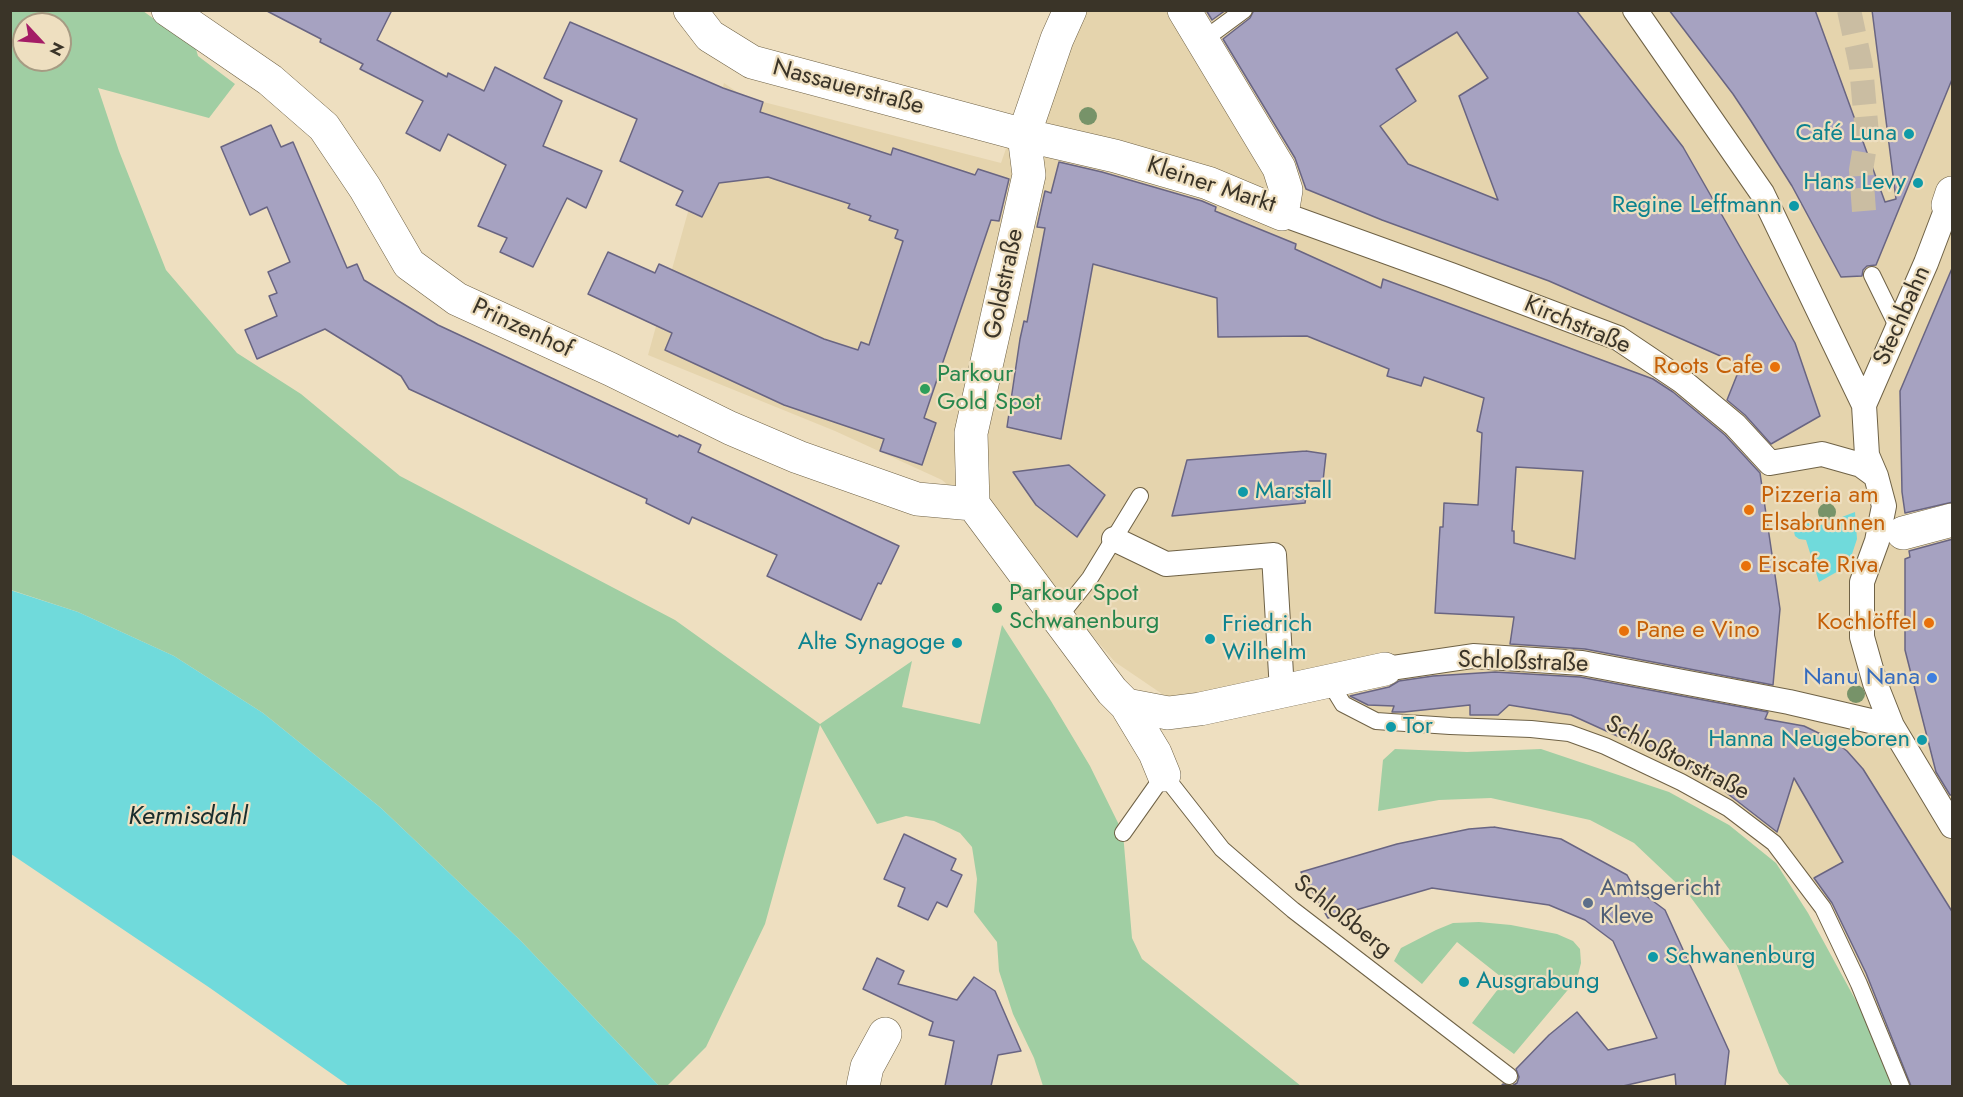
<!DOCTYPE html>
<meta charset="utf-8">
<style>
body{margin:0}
#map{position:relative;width:1963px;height:1097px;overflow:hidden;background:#eedfc0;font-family:Jost,sans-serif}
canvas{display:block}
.frame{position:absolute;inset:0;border:12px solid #3a3428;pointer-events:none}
.north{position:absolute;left:12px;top:12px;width:60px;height:60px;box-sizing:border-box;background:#eedfc0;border:2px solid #a69b83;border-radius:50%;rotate:116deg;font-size:16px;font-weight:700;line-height:24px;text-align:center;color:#3a3428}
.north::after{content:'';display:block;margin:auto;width:21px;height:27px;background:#a41c66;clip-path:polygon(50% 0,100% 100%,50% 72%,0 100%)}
</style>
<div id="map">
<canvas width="1963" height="1097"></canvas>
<div class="frame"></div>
<div class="north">N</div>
</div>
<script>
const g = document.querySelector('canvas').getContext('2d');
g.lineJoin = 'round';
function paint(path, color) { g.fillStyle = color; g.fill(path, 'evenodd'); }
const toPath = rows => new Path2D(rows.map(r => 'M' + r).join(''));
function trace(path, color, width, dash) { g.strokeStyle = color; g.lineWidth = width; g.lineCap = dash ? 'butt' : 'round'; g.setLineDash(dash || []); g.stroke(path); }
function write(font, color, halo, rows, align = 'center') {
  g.font = font + ' Jost,sans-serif'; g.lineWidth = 4.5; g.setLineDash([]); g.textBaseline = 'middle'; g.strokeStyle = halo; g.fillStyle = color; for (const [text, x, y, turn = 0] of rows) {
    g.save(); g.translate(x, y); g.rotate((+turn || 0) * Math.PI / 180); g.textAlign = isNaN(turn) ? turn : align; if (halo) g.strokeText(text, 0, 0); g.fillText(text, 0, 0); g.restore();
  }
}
const built = toPath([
 [1056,11,1952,11,1952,1086,1901,1086,1816,901,1774,843,1605,746,1386,715,1309,691,1171,700,1115,662,1070,610,1033,558,942,480,835,431,648,355,724,83,744,97,1001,163,1049,25]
]);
const green = toPath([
 [11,11,143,11,196,49,198,56,235,84,209,118,98,88,119,151,166,270,237,353,301,394,400,476,675,620,820,724,912,661,902,707,980,724,1002,625,1051,701,1090,766,1123,833,1132,938,1142,959,1301,1086,1043,1086,1034,1058,1013,1014,999,971,997,942,974,912,977,879,972,847,960,833,934,821,906,816,877,824,820,725,765,924,706,1047,667,1086,659,1086,521,941,381,808,263,713,174,656,78,612,11,590],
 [24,24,60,24,60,60,24,60],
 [1395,749,1467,752,1541,749,1669,792,1729,825,1776,863,1808,913,1861,1010,1899,1086,1790,1086,1779,1073,1732,953,1689,895,1634,843,1590,820,1491,798,1439,800,1378,811,1383,760],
 [1479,922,1511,925,1557,934,1573,941,1580,949,1581,963,1577,979,1514,1054,1472,1023,1505,980,1457,942,1422,984,1394,961,1401,948,1436,930,1453,923]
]);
const water = toPath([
 [1855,512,1857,539,1851,557,1842,569,1819,582,1806,540,1799,539,1795,536,1793,528,1797,522,1804,520,1807,521,1813,528],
 [10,590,78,612,174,656,263,713,381,808,521,941,659,1086,349,1086,210,988,11,854]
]);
const building = toPath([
 [265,10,392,10,377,40,447,77,448,73,484,91,495,67,562,101,543,146,602,171,586,208,567,198,533,267,500,252,507,238,478,226,506,165,448,134,440,151,406,133,423,101,360,69,363,64,320,42,321,39,265,10],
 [1206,10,1226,10,1212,20,1206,10],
 [1254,10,1576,10,1683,147,1795,343,1820,416,1771,444,1745,415,1727,400,1741,365,1549,281,1382,220,1306,189,1295,158,1223,39,1250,18,1254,10],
 [1457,32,1488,78,1459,96,1498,200,1408,164,1380,126,1416,101,1396,69,1457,32],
 [1669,10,1815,10,1885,202,1896,199,1872,10,1953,10,1953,77,1876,265,1867,266,1863,270,1862,276,1841,277,1792,186,1751,121,1733,94,1669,10],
 [570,22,723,88,763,102,760,112,891,155,893,148,975,175,978,169,1009,179,999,221,991,220,924,418,936,423,922,465,880,451,884,439,784,405,665,350,672,333,588,294,608,252,655,273,659,264,824,339,858,350,861,342,869,345,903,241,895,238,898,230,869,220,871,216,848,208,850,204,768,177,719,183,702,217,676,205,683,191,620,161,637,119,544,78,570,22],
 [271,125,281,147,293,142,347,268,357,264,364,280,438,325,678,437,679,435,701,445,698,452,899,546,881,584,878,583,861,620,767,576,777,555,692,517,689,524,646,503,647,499,409,389,401,376,325,329,257,359,245,330,277,316,269,296,277,293,268,272,290,262,267,207,250,215,221,147,271,125],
 [1059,162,1102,172,1202,201,1216,207,1215,211,1296,244,1295,249,1381,288,1383,279,1653,379,1673,392,1725,435,1760,473,1780,609,1773,685,1585,649,1510,644,1514,617,1435,613,1440,527,1443,527,1444,503,1478,505,1482,433,1477,431,1484,398,1424,377,1421,386,1387,376,1389,369,1307,336,1218,337,1217,298,1093,264,1061,439,1007,427,1020,339,1024,321,1027,322,1045,228,1037,227,1045,191,1051,193,1059,162],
 [1516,467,1583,471,1575,559,1514,543,1514,531,1512,531,1516,467],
 [1953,266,1953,502,1905,513,1902,492,1900,391,1953,266],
 [1306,451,1326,454,1323,481,1309,481,1305,503,1172,516,1187,460,1306,451],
 [1069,465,1105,495,1077,537,1036,505,1013,472,1069,465],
 [1953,539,1953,795,1950,795,1936,772,1905,650,1905,559,1910,557,1909,551,1953,539],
 [1495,672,1580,677,1768,712,1765,719,1804,726,1831,739,1847,751,1863,769,1953,913,1953,1086,1911,1086,1866,973,1832,903,1814,878,1843,862,1794,778,1777,832,1692,766,1690,769,1571,715,1509,705,1498,715,1470,715,1470,705,1404,712,1392,712,1394,706,1368,705,1350,696,1389,687,1399,681,1433,676,1495,672],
 [1494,827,1561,839,1627,875,1633,886,1665,910,1729,1051,1725,1086,1676,1086,1675,1074,1623,1086,1501,1086,1503,1084,1512,1086,1517,1083,1519,1077,1516,1069,1549,1035,1577,1012,1608,1050,1657,1038,1613,941,1585,920,1549,905,1432,888,1328,918,1301,872,1397,844,1469,829,1494,827],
 [904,834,956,859,951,870,962,875,947,907,937,902,928,920,898,906,905,888,884,879,904,834],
 [877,958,904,971,898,984,957,1000,974,977,995,991,1021,1051,998,1055,991,1086,945,1086,954,1041,929,1035,933,1022,863,989,877,958]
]);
const pedestrianTunnel = toPath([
 [1849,10,1861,66,1867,134,1861,170,1864,211]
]);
const service = toPath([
 [1202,41,1244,10],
 [1872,275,1898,328],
 [1058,618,1090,578,1140,496],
 [1329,681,1343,704,1376,721,1450,726,1531,729,1569,733,1605,746,1681,782,1728,808,1774,843,1823,908,1859,984,1901,1086],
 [1123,833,1164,775,1222,849,1252,875,1293,910,1509,1076]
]);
const pedestrian = toPath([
 [1635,10,1762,193,1864,405,1867,455,1876,476,1884,506,1877,541,1862,582,1862,637,1875,683,1892,726,1952,826],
 [1282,214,1451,275,1618,338,1682,381,1735,425,1770,463,1822,454,1861,465,1876,476],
 [1864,405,1926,263,1948,205],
 [1114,539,1166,564,1274,555,1282,691],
 [1385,669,1473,656,1582,663,1789,702,1892,726]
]);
const minor = toPath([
 [168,10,270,80,324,127,365,188,409,264,457,299,610,369,730,428,798,457,917,499,973,504],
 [690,10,710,36,752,62,1024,135,1115,156,1208,183,1282,214,1286,190,1279,168,1184,10],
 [1948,205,1952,193],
 [973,504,971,433,1029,175,1024,135,1057,39,1070,10],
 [973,504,1112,691,1126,705,1155,753,1164,775],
 [1903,533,1952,520],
 [1126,705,1168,713,1200,709,1385,669],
 [863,1086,867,1067,885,1034]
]);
const trees = [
 [1088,116],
 [1827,512],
 [1856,694]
];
const markers = [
 [1909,134,6,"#0f9aa8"],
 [1918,183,6,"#0f9aa8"],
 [1794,206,6,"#0f9aa8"],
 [1775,367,6,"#e8710a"],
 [925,389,6,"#2e9e5b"],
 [1243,492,6,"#0f9aa8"],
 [1749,510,6,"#e8710a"],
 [1746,566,6,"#e8710a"],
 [997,608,6,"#2e9e5b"],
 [1929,623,6,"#e8710a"],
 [1624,631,6,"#e8710a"],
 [1210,639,6,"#0f9aa8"],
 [957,643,6,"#0f9aa8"],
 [1932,678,6,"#3f7fe0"],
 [1391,727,6,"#0f9aa8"],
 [1922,740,6,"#0f9aa8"],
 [1588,903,6,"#5c6f8a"],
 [1653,957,6,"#0f9aa8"],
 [1464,982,6,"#0f9aa8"]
];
const streetNames = [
 ["Nassauerstraße",848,88,15],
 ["Kleiner Markt",1211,186,18],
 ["Goldstraße",1005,284,-78],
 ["Stechbahn",1903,316,-66],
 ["Kirchstraße",1577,326,23],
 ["Prinzenhof",522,329,25],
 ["Schloßstraße",1523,663,2],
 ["Schloßtorstraße",1677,759,27],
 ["Schloßberg",1342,917,38]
];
const cultureNames = [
 ["Café Luna",1897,134],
 ["Hans Levy",1906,183],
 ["Regine Leffmann",1782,206],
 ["Marstall",1255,492,"left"],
 ["Friedrich",1222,625,"left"],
 ["Wilhelm",1222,653,"left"],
 ["Alte Synagoge",945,643],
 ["Tor",1403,727,"left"],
 ["Hanna Neugeboren",1910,740],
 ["Schwanenburg",1665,957,"left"],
 ["Ausgrabung",1476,982,"left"]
];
const foodNames = [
 ["Roots Cafe",1763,367,"right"],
 ["Pizzeria am",1761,496],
 ["Elsabrunnen",1761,524],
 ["Eiscafe Riva",1758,566],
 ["Kochlöffel",1917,623,"right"],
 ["Pane e Vino",1636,631]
];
const leisureNames = [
 ["Parkour",937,375],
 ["Gold Spot",937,403],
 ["Parkour Spot",1009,594],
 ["Schwanenburg",1009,622]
];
const shopNames = [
 ["Nanu Nana",1920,678]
];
const serviceNames = [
 ["Amtsgericht",1600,889],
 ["Kleve",1600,917]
];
const waterNames = [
 ["Kermisdahl",188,818]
];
paint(built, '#e5d4ad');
paint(green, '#a0cea3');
paint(water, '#70dadb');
paint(building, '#a6a2c1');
trace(building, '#696582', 1.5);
trace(pedestrianTunnel, '#cabda2', 24, [24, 12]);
trace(service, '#6f6246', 18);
trace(pedestrian, '#6f6246', 26);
trace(minor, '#6f6246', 34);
trace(service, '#fff', 16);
trace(pedestrian, '#fff', 24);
trace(minor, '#fff', 33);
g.fillStyle = '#779369';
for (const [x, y] of trees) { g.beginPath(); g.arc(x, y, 9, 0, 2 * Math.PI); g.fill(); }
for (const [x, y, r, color] of markers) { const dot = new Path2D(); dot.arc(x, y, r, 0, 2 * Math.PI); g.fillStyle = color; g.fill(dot); trace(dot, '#eedfc0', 2); }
write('24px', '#3a3428', '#eedfc0', streetNames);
write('24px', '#0d838f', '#eedfc0', cultureNames, 'right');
write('24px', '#c56008', '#eedfc0', foodNames, 'left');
write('24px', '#27864d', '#eedfc0', leisureNames, 'left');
write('24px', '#366cbe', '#eedfc0', shopNames, 'right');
write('24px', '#4e5e75', '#eedfc0', serviceNames, 'left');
write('italic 26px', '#192d2d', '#eedfc0', waterNames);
</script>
